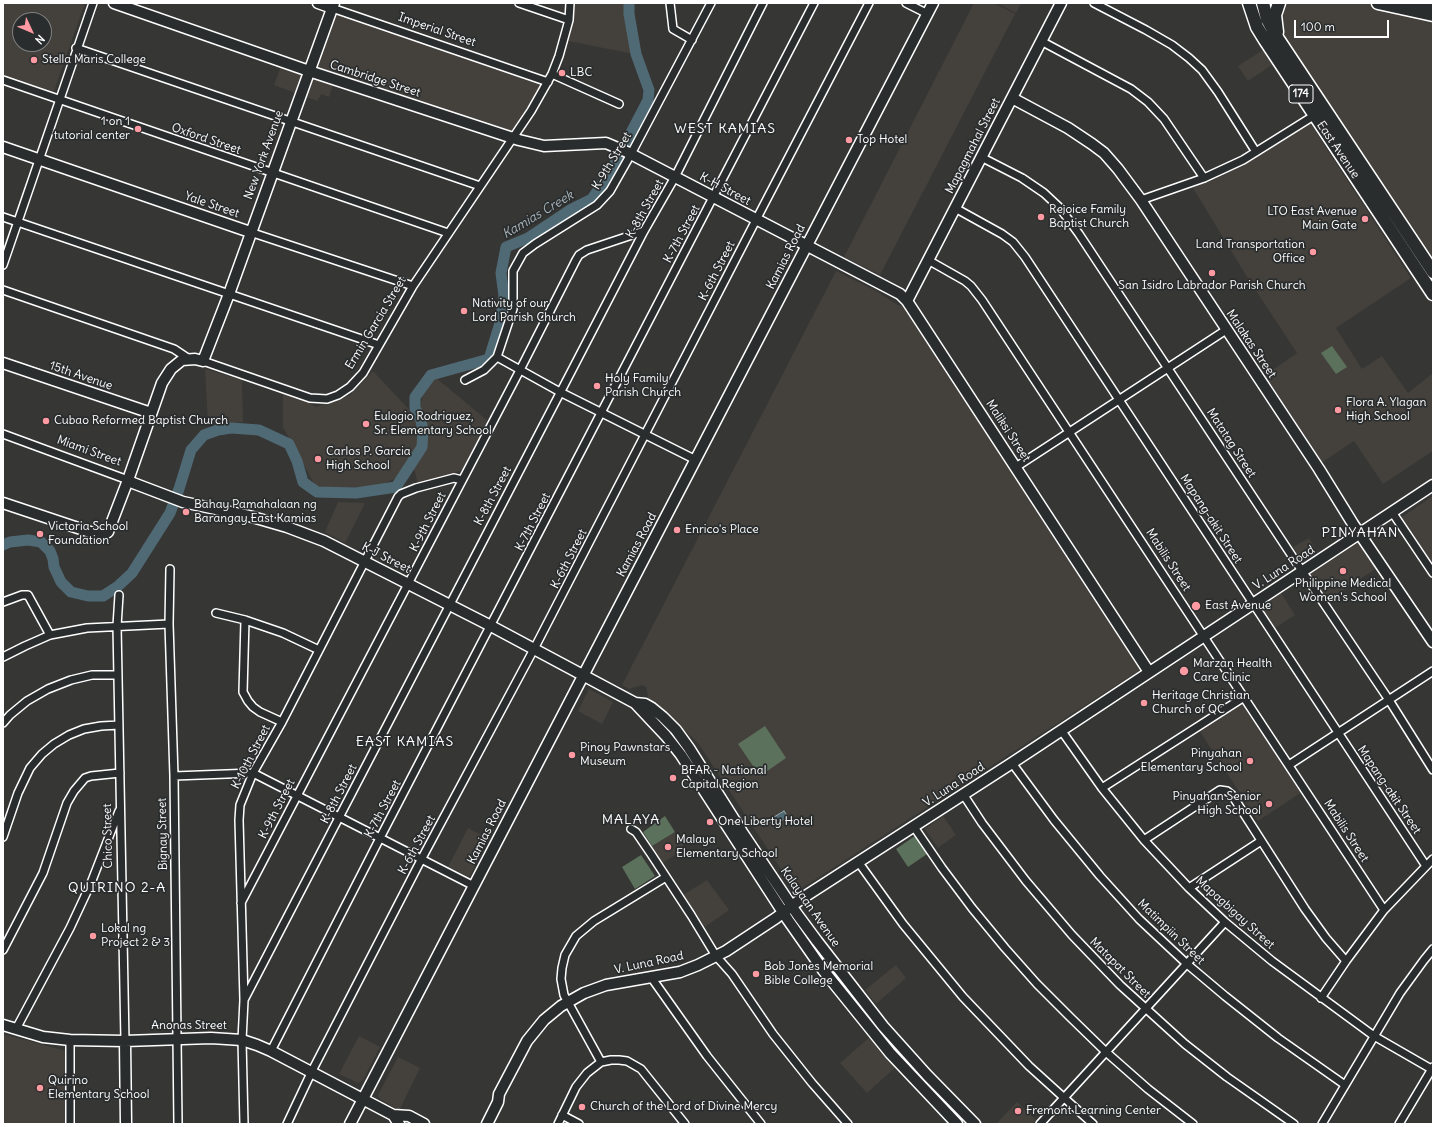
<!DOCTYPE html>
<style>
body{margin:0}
#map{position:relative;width:1436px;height:1127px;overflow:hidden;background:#363634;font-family:Delius,sans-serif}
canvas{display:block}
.frame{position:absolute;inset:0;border:4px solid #fff;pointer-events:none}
.north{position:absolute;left:12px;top:12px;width:40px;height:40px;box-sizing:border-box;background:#2a2d2e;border:1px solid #7f8182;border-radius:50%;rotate:134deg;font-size:11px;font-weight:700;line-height:16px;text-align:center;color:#fff}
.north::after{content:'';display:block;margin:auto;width:14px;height:18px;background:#ff9aa2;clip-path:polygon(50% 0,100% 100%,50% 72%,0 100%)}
.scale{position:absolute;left:1294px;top:20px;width:95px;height:18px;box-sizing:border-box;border:2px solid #fff;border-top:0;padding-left:5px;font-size:12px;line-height:14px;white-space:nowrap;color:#fff;-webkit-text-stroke:3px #2a2d2e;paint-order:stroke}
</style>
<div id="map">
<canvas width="1436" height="1127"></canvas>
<div class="frame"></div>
<div class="north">N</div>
<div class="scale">100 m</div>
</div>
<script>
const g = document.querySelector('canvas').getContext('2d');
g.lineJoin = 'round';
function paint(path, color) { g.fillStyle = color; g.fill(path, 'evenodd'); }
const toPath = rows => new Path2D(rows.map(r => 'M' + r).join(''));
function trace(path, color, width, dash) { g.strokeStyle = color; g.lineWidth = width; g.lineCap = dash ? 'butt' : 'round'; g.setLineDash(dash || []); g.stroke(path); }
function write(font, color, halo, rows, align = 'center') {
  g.font = font + ' Delius,sans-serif'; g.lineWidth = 3.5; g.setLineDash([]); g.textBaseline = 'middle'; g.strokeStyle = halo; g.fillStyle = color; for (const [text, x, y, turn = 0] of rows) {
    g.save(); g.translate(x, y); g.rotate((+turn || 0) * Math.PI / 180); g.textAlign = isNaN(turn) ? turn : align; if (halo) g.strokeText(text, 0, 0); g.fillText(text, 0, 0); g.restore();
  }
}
const built = toPath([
 [3,3,85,3,53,94,3,77],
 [20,20,44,20,44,44,20,44],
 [573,3,626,3,631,41,634,54,568,41],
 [974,3,994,3,1015,14,880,275,844,257],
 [997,3,1021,3,1016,13],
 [1255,3,1433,3,1433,285,1264,25],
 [337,12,544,82,512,135,316,68],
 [1263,50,1272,65,1248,81,1238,66],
 [281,66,302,74,295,93,274,85],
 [313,78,333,85,329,97,321,94,318,101,306,97],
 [1310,123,1411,278,1336,328,1362,369,1382,356,1408,393,1433,373,1433,451,1383,484,1354,441,1321,463,1264,376,1297,353,1247,277,1193,188,1250,160],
 [836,271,876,291,899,306,903,304,1140,670,796,892,698,743,674,720,649,701,646,687,642,685,629,689,622,685],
 [205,369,242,380,243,422,208,425],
 [373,371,417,418,421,435,419,447,401,476,377,487,317,489,283,427,283,394,302,398,316,407,350,395],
 [435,377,488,421,463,470,418,484,414,469,424,442,427,417,420,408,424,388],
 [1433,496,1433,571,1399,519],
 [338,502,365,503,345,543,325,532],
 [1309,538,1317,552,1302,562,1293,547],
 [1359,542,1377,568,1328,600,1310,574],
 [1281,593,1295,615,1275,628,1262,607],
 [589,689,613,702,602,724,578,711],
 [1242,702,1302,792,1258,821,1199,730],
 [943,816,956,835,938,848,925,829],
 [468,828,489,839,469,877,448,867],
 [675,832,685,848,663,863,652,846],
 [707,880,729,910,705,927,683,895],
 [896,965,906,978,876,1004,865,990],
 [3,1034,66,1051,66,1124,3,1124],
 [359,1036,380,1047,363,1080,358,1083,339,1074],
 [871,1036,897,1066,867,1093,840,1063],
 [398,1057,420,1068,400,1109,397,1109,380,1099,378,1095],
 [1017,1102,1036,1120,1032,1124,996,1124]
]);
const green = toPath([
 [1332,346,1347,367,1336,374,1321,353],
 [765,726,786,758,760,776,738,744],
 [665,816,675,832,652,846,643,832],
 [915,836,927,854,908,867,896,849],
 [641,855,655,876,635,889,622,867]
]);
const water = toPath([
 [784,811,788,817,773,826,769,820,784,811]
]);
const river = toPath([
 [3,545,10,542,28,540,41,542,50,551,53,559,54,567,61,582,71,592,88,596,103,596,117,587,132,573,170,513,179,489,191,450,204,435,218,430,231,428,259,430,289,444,297,461,303,482,317,492,356,493,396,487,422,447,423,431,421,420,415,408,415,397,431,375,489,359,500,323,504,296,501,273,506,247,528,238,570,210,592,199,610,173,648,100,649,90,636,54,629,14,629,3]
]);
const street = toPath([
 [519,3,569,20],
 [670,3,673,29,692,40],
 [906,3,928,14],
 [1094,3,1146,30,1172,45,1189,58,1202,70,1218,92,1256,152],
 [332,8,548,82],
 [1041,41,1131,89,1148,102,1164,119,1204,178],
 [76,48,480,186],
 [552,74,619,104],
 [3,80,448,233],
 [981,157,1022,178,1044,193,1060,208,1079,234,1294,559,1389,700,1433,770],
 [1141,200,1204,178,1243,160,1315,115],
 [955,208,1002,234,1013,242,1025,257,1426,866],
 [3,217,379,345],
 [250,232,413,286],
 [928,260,965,281,971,286,982,300,1384,910],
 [3,265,93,3],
 [3,290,174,349,189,359],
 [497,357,560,392,696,460],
 [203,361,310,398,327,399,338,395,350,387,363,373,413,286,531,111,552,74,559,56,569,20,570,3],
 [465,380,484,370,497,357,513,309,513,271,523,253,535,244,597,205,610,191,631,154,711,3],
 [3,434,128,480],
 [1016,467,1226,330],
 [1392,512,1433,573],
 [170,569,169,624,174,776,178,1124],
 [119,595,117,626,125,1041],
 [3,602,22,595,28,595,50,635],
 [216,613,245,620,283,633,319,650],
 [245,620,243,692,248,701,253,707,260,712,282,722],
 [3,657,25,646,50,635,87,628,169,624],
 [3,723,10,715,27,701,48,689,71,680,92,675,118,675],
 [1061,730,1102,788,1144,840,1189,888,1225,922,1272,961,1374,1036,1433,1070],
 [1012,763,1054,820,1100,876,1139,919,1187,964,1225,996,1278,1038,1345,1085],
 [1289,765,1433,671],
 [174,776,253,773,474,886],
 [1102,788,1244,697],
 [963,794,982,823,1026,881,1072,935,1120,985,1185,1044,1227,1077,1294,1124],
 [914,827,942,868,972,908,1005,948,1037,984,1071,1018,1106,1052,1148,1089,1193,1124],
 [631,829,636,832,651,854,691,915,716,956,732,974,773,1034,812,1083,848,1124],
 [3,837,18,793,30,768,42,754,54,744,69,735,84,729,101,726,119,725],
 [1144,840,1220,790,1227,791,1232,795,1305,909,1326,938,1346,961],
 [859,863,903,924,963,997,1029,1066,1093,1124],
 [1189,888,1261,841],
 [241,903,520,370,576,260,579,255,587,250,644,231],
 [3,950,43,873,67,803,74,791,85,778,91,776,120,773],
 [651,977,707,1056,761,1124],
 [1321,998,1346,961,1384,910,1433,859],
 [244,1000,572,370,644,231,675,177,763,3],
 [16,1029,70,928,91,883,119,811],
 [70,1040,70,1124],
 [271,1051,380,838,814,3],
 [601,1062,564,995,561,979,562,968,565,955,576,936,594,921,666,877],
 [562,1115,579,1124],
 [244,1124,242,1040,244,1000,239,820,240,805,253,773,282,722,398,497,401,494,416,488,454,478,462,480],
 [287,1124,312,1071,421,860,534,649,756,220,869,3],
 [558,1124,576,1087,587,1073,601,1062,611,1060,619,1060,627,1061,641,1069,685,1124],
 [1040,1124,1225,922],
 [1322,1124,1400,993,1424,960,1433,949],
 [1399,1124,1433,1067]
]);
const secondary = toPath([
 [114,3,309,71,519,140,544,146,606,143,627,152,900,294,907,301,1149,672],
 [318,3,332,8],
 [1012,98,1068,128,1092,144,1104,153,1118,169,1141,200,1319,469,1353,524,1433,642],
 [3,147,250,232],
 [907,301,1061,3],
 [3,363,151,413],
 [128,480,133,483,183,502,249,516,287,527,324,541,491,626,635,703,666,736,681,755,788,920,823,970,890,1053,957,1124],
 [3,503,99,535,102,535,108,532,128,480,162,383,171,369,182,360,195,359,203,361,229,294,334,3],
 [635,703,645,704,652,708,663,717,676,730,689,748,742,832,797,914,817,941,883,1026,927,1075,975,1124],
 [3,1025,43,1037,70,1040,125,1041,211,1038,242,1040,257,1045,271,1051,393,1115,409,1116,424,1124],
 [125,1041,126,1124],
 [393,1115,399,1124],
 [350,1124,933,3],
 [487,1124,498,1102,499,1094,527,1041,544,1020,561,1006,584,993,606,985,680,972,698,965,726,951,776,918,801,899,1012,763,1433,485]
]);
const primary = toPath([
 [1249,3,1257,27,1265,40,1433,294],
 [1263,3,1267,19,1278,39,1433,272],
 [1378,3,1433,15],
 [1277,32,1275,15,1279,3]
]);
const highway = toPath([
 [1408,3,1433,8]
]);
const markers = [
 [34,60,4,"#ff9aa2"],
 [562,73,4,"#ff9aa2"],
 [138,129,4,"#ff9aa2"],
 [849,140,4,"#ff9aa2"],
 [1041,217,4,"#ff9aa2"],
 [1365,219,4,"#ff9aa2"],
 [1313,252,4,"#ff9aa2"],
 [1212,273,4,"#ff9aa2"],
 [464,311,4,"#ff9aa2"],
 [597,386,4,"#ff9aa2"],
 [1338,410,4,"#ff9aa2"],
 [46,421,4,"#ff9aa2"],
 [366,424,4,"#ff9aa2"],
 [318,459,4,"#ff9aa2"],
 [186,512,4,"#ff9aa2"],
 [677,530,4,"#ff9aa2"],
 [40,534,4,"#ff9aa2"],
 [1343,571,4,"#ff9aa2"],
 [1196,606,5,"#ff9aa2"],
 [1184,671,5,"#ff9aa2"],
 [1144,703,4,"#ff9aa2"],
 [572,755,4,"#ff9aa2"],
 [1250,761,4,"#ff9aa2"],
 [673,778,4,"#ff9aa2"],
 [1269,804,4,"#ff9aa2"],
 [710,822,4,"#ff9aa2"],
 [668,847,4,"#ff9aa2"],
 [93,936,4,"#ff9aa2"],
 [756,974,4,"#ff9aa2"],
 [40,1088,4,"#ff9aa2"],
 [582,1107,4,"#ff9aa2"],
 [1018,1111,4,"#ff9aa2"]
];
const shields = [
 [1301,94,24]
];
const shieldNames = [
 ["174",1301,94]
];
const streetNames = [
 ["Imperial Street",437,30,19],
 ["Cambridge Street",375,79,18],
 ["Oxford Street",206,139,19],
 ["Mapagmahal Street",973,146,-63],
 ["East Avenue",1338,150,56],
 ["New York Avenue",264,155,-70],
 ["K-9th Street",612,161,-59],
 ["K-H Street",725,189,28],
 ["Yale Street",212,205,19],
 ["K-8th Street",645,209,-61],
 ["K-7th Street",682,234,-62],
 ["Kamias Road",786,257,-63],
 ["K-6th Street",717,271,-63],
 ["Ermin Garcia Street",376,323,-59],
 ["Malakas Street",1251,344,56],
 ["15th Avenue",81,376,19],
 ["Maliksi Street",1008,431,57],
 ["Matatag Street",1231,443,57],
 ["Miami Street",89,451,20],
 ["K-8th Street",493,496,-62],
 ["Mapang-akit Street",1211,519,57],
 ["K-9th Street",428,522,-63],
 ["K-7th Street",533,522,-63],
 ["Kamias Road",637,545,-62],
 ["K-J Street",386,558,27],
 ["K-6th Street",569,559,-63],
 ["Mabilis Street",1168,560,57],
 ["V. Luna Road",1284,568,-33],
 ["K-10th Street",251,757,-63],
 ["V. Luna Road",954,785,-33],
 ["Mapang-akit Street",1389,790,56],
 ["K-8th Street",339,794,-63],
 ["K-9th Street",277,809,-63],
 ["K-7th Street",383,809,-62],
 ["Mabilis Street",1346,831,57],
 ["Kamias Road",487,832,-63],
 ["Bignay Street",163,834,-91],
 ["Chico Street",108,836,-91],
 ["K-6th Street",417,845,-62],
 ["Kalayaan Avenue",810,907,55],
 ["Mapagbigay Street",1235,913,42],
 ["Matimpiin Street",1171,932,44],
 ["V. Luna Road",649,963,-12],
 ["Matapat Street",1120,968,45],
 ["Anonas Street",189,1026]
];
const poiNames = [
 ["Stella Maris College",42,60],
 ["LBC",570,73],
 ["1 on 1",130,122,"right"],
 ["tutorial center",130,136,"right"],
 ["Top Hotel",857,140],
 ["Rejoice Family",1049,210],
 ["Baptist Church",1049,224],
 ["LTO East Avenue",1357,212,"right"],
 ["Main Gate",1357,226,"right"],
 ["Land Transportation",1305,245,"right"],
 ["Office",1305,259,"right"],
 ["San Isidro Labrador Parish Church",1212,286,"center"],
 ["Nativity of our",472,304],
 ["Lord Parish Church",472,318],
 ["Holy Family",605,379],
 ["Parish Church",605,393],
 ["Flora A. Ylagan",1346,403],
 ["High School",1346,417],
 ["Eulogio Rodriguez,",374,417],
 ["Sr. Elementary School",374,431],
 ["Cubao Reformed Baptist Church",54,421],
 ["Carlos P. Garcia",326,452],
 ["High School",326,466],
 ["Bahay Pamahalaan ng",194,505],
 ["Barangay East Kamias",194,519],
 ["Victoria School",48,527],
 ["Foundation",48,541],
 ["Enrico's Place",685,530],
 ["Philippine Medical",1343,584,"center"],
 ["Women's School",1343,598,"center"],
 ["East Avenue",1205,606],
 ["Marzan Health",1193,664],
 ["Care Clinic",1193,678],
 ["Heritage Christian",1152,696],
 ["Church of QC",1152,710],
 ["Pinoy Pawnstars",580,748],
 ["Museum",580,762],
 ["Pinyahan",1242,754,"right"],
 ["Elementary School",1242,768,"right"],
 ["BFAR - National",681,771],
 ["Capital Region",681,785],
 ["Pinyahan Senior",1261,797,"right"],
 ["High School",1261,811,"right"],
 ["One Liberty Hotel",718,822],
 ["Malaya",676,840],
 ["Elementary School",676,854],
 ["Lokal ng",101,929],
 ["Project 2 & 3",101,943],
 ["Bob Jones Memorial",764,967],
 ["Bible College",764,981],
 ["Quirino",48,1081],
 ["Elementary School",48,1095],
 ["Church of the Lord of Divine Mercy",590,1107],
 ["Fremont Learning Center",1026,1111]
];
const waterNames = [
 ["Kamias Creek",538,215,-31]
];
const quarterNames = [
 ["WEST KAMIAS",725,129],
 ["PINYAHAN",1360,533],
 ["EAST KAMIAS",405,742],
 ["MALAYA",631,820],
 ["QUIRINO 2-A",117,888]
];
paint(built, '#44413c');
paint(green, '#5c715c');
paint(water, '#506a75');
trace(water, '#96a6ac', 1);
trace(river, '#506a75', 11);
trace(street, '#fff', 10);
trace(secondary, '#fff', 13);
trace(primary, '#fff', 15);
trace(highway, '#fff', 16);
trace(street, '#2a2d2e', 7);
trace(secondary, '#2a2d2e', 10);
trace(primary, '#2a2d2e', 12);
trace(highway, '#2a2d2e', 13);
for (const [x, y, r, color] of markers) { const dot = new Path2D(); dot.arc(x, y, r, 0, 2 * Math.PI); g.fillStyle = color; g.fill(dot); trace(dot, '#2a2d2e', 1.5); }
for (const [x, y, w] of shields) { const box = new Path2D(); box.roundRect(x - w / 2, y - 9, w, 18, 3); g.fillStyle = '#2a2d2e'; g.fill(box); trace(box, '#fff', 1); }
write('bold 11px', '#fff', null, shieldNames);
write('12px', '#fff', '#2a2d2e', streetNames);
write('12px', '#fff', '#2a2d2e', poiNames, 'left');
write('italic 13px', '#a8b4ba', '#2a2d2e', waterNames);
g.letterSpacing = '1px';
write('14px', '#fff', '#2a2d2e', quarterNames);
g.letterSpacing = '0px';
</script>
